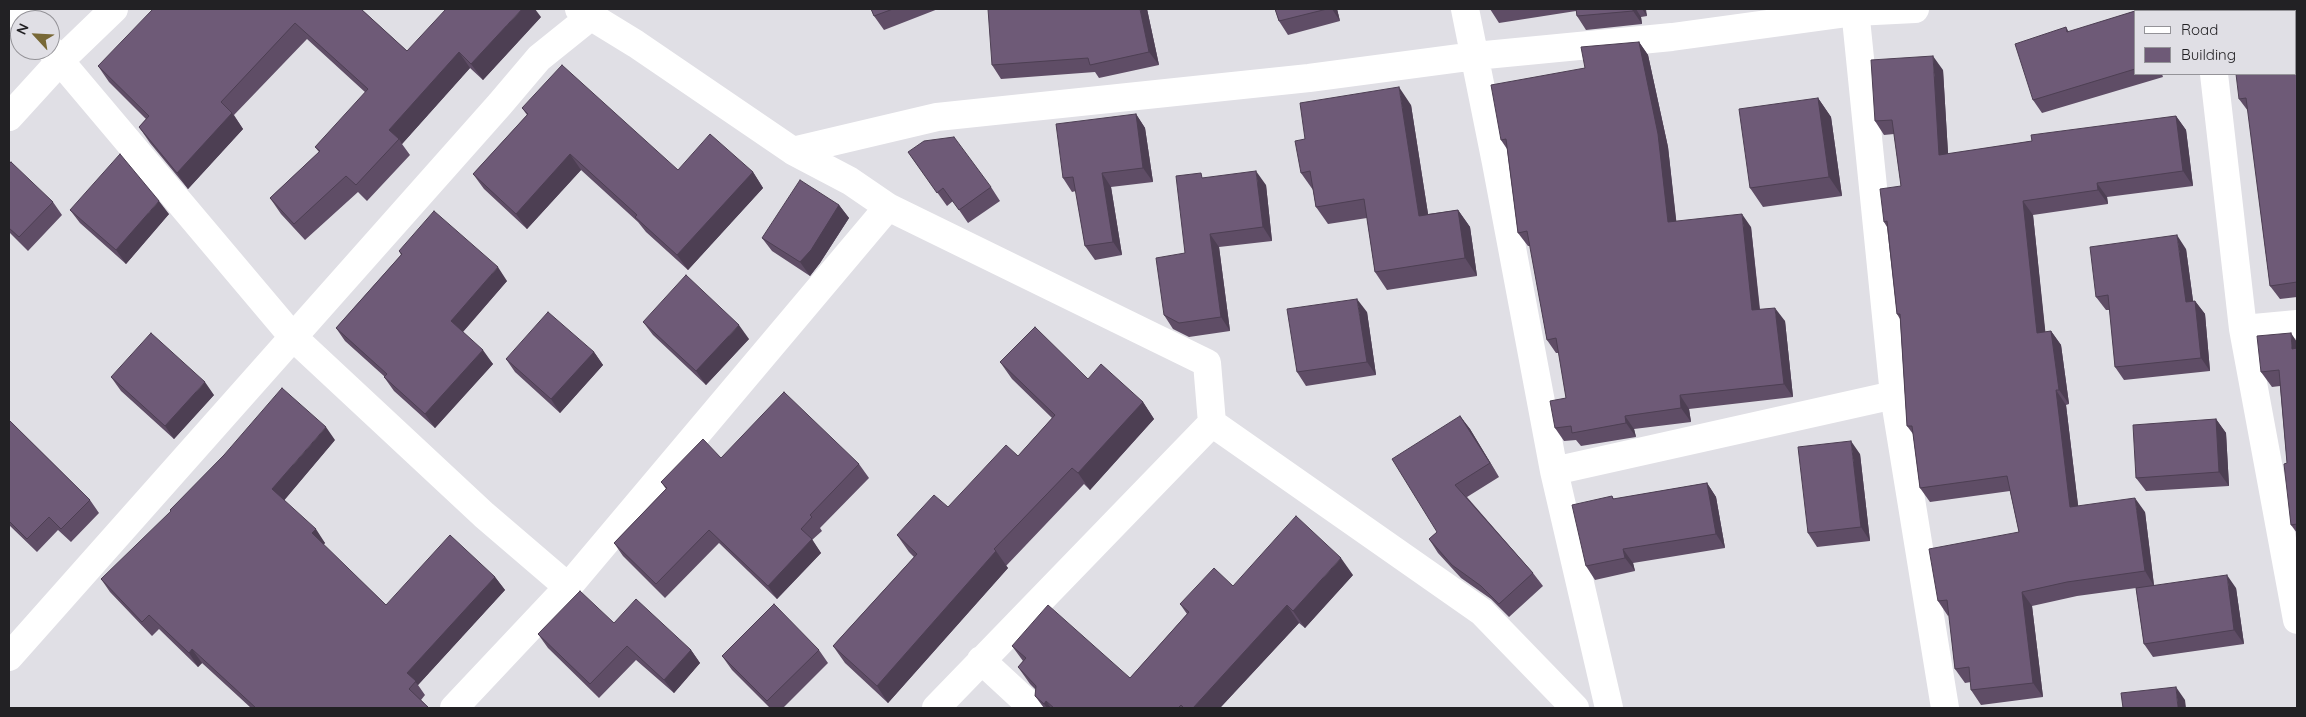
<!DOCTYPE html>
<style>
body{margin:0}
#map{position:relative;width:2306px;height:717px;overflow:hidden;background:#e0dfe5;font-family:Quicksand,sans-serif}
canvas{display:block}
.frame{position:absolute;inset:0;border:10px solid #222124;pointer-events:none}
.legend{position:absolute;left:2134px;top:10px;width:162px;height:65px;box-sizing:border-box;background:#e0dfe5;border:1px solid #949398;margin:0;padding:6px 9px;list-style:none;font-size:15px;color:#222124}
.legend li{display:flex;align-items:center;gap:10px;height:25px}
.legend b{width:25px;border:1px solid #949398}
.north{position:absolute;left:10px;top:10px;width:50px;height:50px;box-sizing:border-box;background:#e0dfe5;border:1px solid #949398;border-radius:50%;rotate:295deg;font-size:14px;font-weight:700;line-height:20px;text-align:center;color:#222124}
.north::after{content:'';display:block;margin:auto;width:18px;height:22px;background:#786836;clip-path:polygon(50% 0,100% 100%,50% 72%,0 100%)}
</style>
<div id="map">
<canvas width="2306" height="717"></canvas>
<div class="frame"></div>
<ul class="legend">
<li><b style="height:6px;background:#fff"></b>Road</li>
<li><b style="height:14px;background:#6e5a77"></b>Building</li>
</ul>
<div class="north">N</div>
</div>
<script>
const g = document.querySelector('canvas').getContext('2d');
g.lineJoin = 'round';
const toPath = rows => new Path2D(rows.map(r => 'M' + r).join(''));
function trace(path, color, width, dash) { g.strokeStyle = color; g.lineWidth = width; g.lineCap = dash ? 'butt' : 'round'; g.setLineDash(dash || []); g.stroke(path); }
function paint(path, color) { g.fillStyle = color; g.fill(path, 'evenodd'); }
const street = toPath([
 [12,9,23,20],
 [579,9,636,44,793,151,850,181,888,207,1207,363,1212,423,1482,612,1575,708],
 [1465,9,1496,163,1554,471,1609,708],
 [1855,9,1894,395,1945,708],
 [2206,9,2206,11],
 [50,49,293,337,484,515,568,587],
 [2214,74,2243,329,2297,620],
 [9,117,61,60,114,9],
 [793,151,937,117,1309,78,1475,56,1672,37,1855,12,1915,9],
 [2243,329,2297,324],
 [1554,471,1894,395],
 [9,657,500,104,539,58,590,17],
 [981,660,1033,708],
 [454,708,568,587,888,207],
 [936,708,1212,423]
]);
const wall = toPath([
 [361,9,407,51,541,17,483,80,470,68,402,144,410,155,367,201,358,192,305,240,281,214,270,198,319,152,315,147,366,93,307,39,234,115,243,129,188,189,150,143,139,127,146,119,109,82,98,66],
 [871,9,938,9,884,30,874,16],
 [1147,9,1159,65,1099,78,1095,72,1001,79,992,65],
 [1275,9,1337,9,1340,21,1288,35,1279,21],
 [1490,9,1650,9,1646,9,1647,16,1641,17,1642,24,1586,30,1577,16,1576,11,1499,23],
 [2135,11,2135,74,2162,74,2163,77,2042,113,2033,100,2066,27,2069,32],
 [2297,30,2297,297,2280,299,2270,286,2248,111,2239,99],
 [1639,42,1648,55,1668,147,1676,221,1751,227,1760,309,1785,321,1793,397,1689,409,1691,422,1634,429,1636,437,1581,446,1576,440,1564,441,1555,428,1566,398,1559,353,1556,353,1547,340,1530,246,1528,246,1518,233,1507,149,1501,140,1585,68],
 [1943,70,1948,154,2032,141,2176,116,2186,130,2193,186,2107,197,2108,204,2033,215,2045,332,2051,331,2061,345,2069,404,2066,405,2078,506,2145,512,2154,585,2236,588,2244,644,2153,657,2144,644,2136,588,2077,596,2032,606,2043,697,1981,705,1971,690,1971,682,1965,683,1955,669,1949,615,1948,616,1938,601,2019,532,2010,491,1930,502,1920,488,1913,434,1907,426,1900,319,1897,314,1887,227,1884,222,1901,186,1894,134,1884,135,1875,121],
 [1818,98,1831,117,1842,196,1763,207,1750,188],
 [1411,105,1428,214,1458,210,1470,227,1477,276,1387,290,1375,272,1367,218,1328,224,1316,207,1313,190,1301,173,1305,139],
 [522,108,678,170,753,172,763,188,688,270,646,232,638,222,581,170,527,229,484,189,473,174,527,115],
 [1136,114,1145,128,1153,182,1111,187,1122,255,1095,260,1085,246,1076,191,1072,192,1063,178],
 [908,152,991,187,1000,201,968,223,953,201,947,206],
 [9,164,53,202,62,215,28,251,9,232],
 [1204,178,1266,185,1272,241,1219,247,1230,331,1189,337,1173,329,1164,315,1185,253],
 [839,205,849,218,820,263,810,276,772,251,762,238],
 [70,210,169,214,126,264,80,223],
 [2186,249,2193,301,2195,301,2205,314,2210,371,2124,380,2115,367,2110,310,2106,310,2096,297],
 [399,251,507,281,463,332,493,364,435,428,394,391,384,377,385,377,345,341,336,328,401,255],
 [1367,312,1376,375,1306,386,1297,372],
 [643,322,749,339,706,385,653,335],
 [2297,342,2297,533,2291,525,2287,463,2280,386,2272,387,2261,372],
 [594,352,603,365,560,413,515,372,506,359],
 [1000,362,1088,379,1143,402,1154,419,1090,490,1084,484,1006,566,1008,568,888,703,845,663,833,646,914,557,909,552,897,535,948,507,1018,456,1052,418,1012,379],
 [111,377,214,395,174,439,121,391],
 [1460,416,1470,429,1499,477,1467,497,1533,573,1543,586,1509,617,1491,599,1461,578,1438,553,1429,539,1437,532],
 [2216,419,2226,433,2229,486,2146,491,2136,478],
 [9,420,90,500,99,513,71,542,58,530,37,552,9,525],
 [335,440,284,500,325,543,323,545,386,605,495,577,505,590,418,685,425,695,421,700,429,708,251,708,202,663,198,667,159,629,152,636,110,592,101,579],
 [1860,454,1870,541,1817,547,1808,533],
 [721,458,859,464,869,478,820,528,822,531,812,540,821,553,777,599,719,543,665,598,623,556,614,543,666,489,661,482],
 [1707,483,1716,497,1725,548,1633,563,1635,571,1595,580,1586,566,1612,496,1614,499],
 [1353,575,1305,628,1299,623,1220,708,1044,708,1035,696,1036,690,1030,684,1018,667,1023,661,1012,646,1130,678,1187,614,1180,604,1233,586],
 [614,623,691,650,700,663,674,693,636,660,599,698,548,648,538,634],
 [819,650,828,663,783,708,770,708,732,670,722,656]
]);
const shadedWall = toPath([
 [522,9,535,9,541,17,483,80,471,64],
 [1140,9,1147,9,1159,65,1149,52],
 [1332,9,1337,9,1340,21],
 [1633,9,1636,9,1641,17,1642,24,1633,11],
 [1642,9,1645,9,1647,16],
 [1639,42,1648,55,1668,147,1678,236,1668,222],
 [459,52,470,68,402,144,399,139,389,130],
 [1933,56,1943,70,1949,169,1939,155],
 [1399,87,1411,105,1431,233,1419,216],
 [1818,98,1831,117,1842,196,1829,177],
 [232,113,243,129,188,189,177,173],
 [1136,114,1145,128,1153,182,1143,168],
 [2176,116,2186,130,2193,186,2183,171],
 [570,154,581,170,527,229,516,214],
 [1256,171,1266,185,1272,241,1263,227],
 [753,172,763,188,688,270,677,255],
 [1102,173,1111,187,1122,255,1113,242],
 [2097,183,2107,197,2108,204,2098,190],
 [159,201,169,214,126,264,116,250],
 [2023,201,2033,215,2047,347,2037,333],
 [839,205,849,218,820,263,810,276,800,262],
 [1458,210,1470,227,1477,276,1465,258],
 [1742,214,1751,227,1761,324,1752,310],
 [1210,234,1219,247,1230,331,1221,317],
 [2177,235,2186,249,2195,315,2186,302],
 [498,267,507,281,460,335,451,321],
 [1357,299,1367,312,1376,375,1367,362],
 [2195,301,2205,314,2210,371,2201,358],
 [1775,308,1785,321,1793,397,1784,384],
 [739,325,749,339,706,385,696,371],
 [2051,331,2061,345,2069,404,2059,390],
 [2291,333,2297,342,2297,356,2292,349],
 [483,350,493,364,435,428,425,414],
 [594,352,603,365,560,413,551,399],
 [205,382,214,395,174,439,165,426],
 [2056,390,2066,405,2080,521,2070,507],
 [1680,395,1689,409,1691,422,1681,408],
 [1143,402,1154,419,1090,490,1078,473],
 [1460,416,1470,429,1499,477,1490,463],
 [1625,416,1634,429,1636,437,1626,423],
 [2216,419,2226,433,2229,486,2219,472],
 [326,427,335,440,282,503,272,489],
 [1851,441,1860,454,1870,541,1861,527],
 [1707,483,1716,497,1725,548,1716,534],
 [2135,498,2145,512,2154,586,2145,571],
 [316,529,325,543,321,547,312,533],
 [812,539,821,553,777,599,768,586],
 [1623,549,1633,563,1635,571,1625,558],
 [996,551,1008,568,888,703,877,686],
 [1341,558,1353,575,1305,628,1293,611],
 [2227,575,2236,588,2244,644,2234,630],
 [495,577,505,590,418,685,407,673],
 [2022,592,2032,606,2043,697,2033,683],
 [1287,605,1299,623,1220,708,1193,708],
 [192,649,202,663,198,667,189,653],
 [691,650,700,663,674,693,664,680],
 [2176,687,2185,700,2186,708,2178,708],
 [1046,701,1051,708,1047,708,1044,704]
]);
const building = toPath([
 [153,9,361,9,407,51,446,9,522,9,471,64,459,52,389,130,399,139,356,185,346,176,294,224,270,198,320,151,315,147,368,89,295,23,221,102,232,113,177,173,139,127,149,116,98,66,153,9],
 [871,9,893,9,874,16,871,9],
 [988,9,1140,9,1149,52,1090,65,1088,58,992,65,988,9],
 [1275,9,1327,9,1279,21,1275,9],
 [1576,9,1633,9,1633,11,1577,16,1576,9],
 [2135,11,2135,69,2033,100,2015,44,2066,27,2067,32,2135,11],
 [2295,30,2297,30,2297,282,2270,286,2246,98,2239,99,2236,74,2295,74,2295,30],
 [1639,42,1658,134,1668,222,1742,214,1752,310,1775,308,1784,384,1680,395,1681,408,1625,416,1626,423,1572,433,1571,426,1555,428,1550,401,1566,398,1556,338,1547,340,1527,231,1518,233,1506,139,1501,140,1491,85,1585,68,1581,47,1639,42],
 [1933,56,1939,155,2032,141,2031,135,2176,116,2183,171,2097,183,2098,190,2023,201,2037,333,2051,331,2059,390,2056,390,2070,507,2135,498,2145,571,2067,582,2022,592,2033,683,1971,690,1969,667,1955,669,1947,600,1938,601,1929,549,2019,532,2007,476,1920,488,1912,426,1907,426,1900,314,1897,314,1887,221,1884,222,1880,189,1901,186,1892,120,1875,121,1871,60,1933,56],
 [562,65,678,170,710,134,753,172,677,255,635,217,637,215,570,154,516,214,473,174,528,114,522,108,562,65],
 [1399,87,1419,216,1458,210,1465,258,1375,272,1364,199,1316,207,1310,171,1301,173,1295,141,1305,139,1300,103,1399,87],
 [1818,98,1829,177,1750,188,1739,109,1818,98],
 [1136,114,1143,168,1102,173,1113,242,1085,246,1073,177,1063,178,1056,124,1136,114],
 [954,137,991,187,959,210,943,188,937,193,908,152,924,141,954,137],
 [120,154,159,201,116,250,70,210,120,154],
 [11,162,53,202,19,237,9,228,9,164,11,162],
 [1256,171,1263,227,1210,234,1221,317,1179,323,1164,315,1156,258,1185,253,1176,176,1201,173,1202,178,1256,171],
 [800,180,839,205,811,250,800,262,762,238,800,180],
 [434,211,498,267,451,321,483,350,425,414,384,377,387,374,336,328,402,254,399,251,434,211],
 [2177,235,2186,302,2195,301,2201,358,2115,367,2108,295,2096,297,2090,247,2177,235],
 [686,275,739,325,696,371,643,322,686,275],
 [1357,299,1367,362,1297,372,1287,309,1357,299],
 [548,312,594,352,551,399,506,359,548,312],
 [1035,327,1088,379,1101,364,1143,402,1078,473,1072,468,994,549,996,551,877,686,833,646,917,554,897,535,934,495,948,507,1006,445,1018,456,1055,415,1000,362,1035,327],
 [151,333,205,382,165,426,111,377,151,333],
 [2291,333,2292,349,2297,348,2297,524,2291,525,2284,464,2287,463,2279,370,2261,372,2257,336,2291,333],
 [282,388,326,427,272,489,316,529,312,533,386,605,450,535,495,577,407,673,416,681,409,689,429,708,256,708,192,649,189,653,149,615,142,622,101,579,171,511,170,510,224,455,282,388],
 [784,392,859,464,810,515,812,517,801,529,812,539,768,586,709,530,656,584,614,543,667,488,661,482,703,439,721,458,784,392],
 [1460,416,1490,463,1455,485,1533,573,1499,604,1481,586,1452,565,1429,539,1437,532,1392,459,1460,416],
 [2216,419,2219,472,2136,478,2133,425,2216,419],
 [9,420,90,500,61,529,49,517,27,539,9,521,9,420],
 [1851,441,1861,527,1808,533,1798,447,1851,441],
 [1707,483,1716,534,1623,549,1625,558,1586,566,1572,505,1612,496,1613,499,1707,483],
 [1296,516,1341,558,1293,611,1287,605,1193,708,1184,708,1181,705,1178,708,1054,708,1046,701,1044,704,1035,696,1036,686,1018,667,1026,658,1012,646,1048,605,1130,678,1189,612,1180,604,1214,568,1233,586,1296,516],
 [2227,575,2234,630,2144,644,2136,588,2227,575],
 [580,591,614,623,636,599,691,650,664,680,627,646,590,684,538,634,580,591],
 [774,604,819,650,767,701,722,656,774,604],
 [2176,687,2178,708,2123,708,2121,693,2176,687]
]);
trace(street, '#fff', 28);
paint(wall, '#5f4d66');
paint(shadedWall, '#4d3f53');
paint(building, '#6e5a77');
trace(building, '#4d3f53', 1);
</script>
